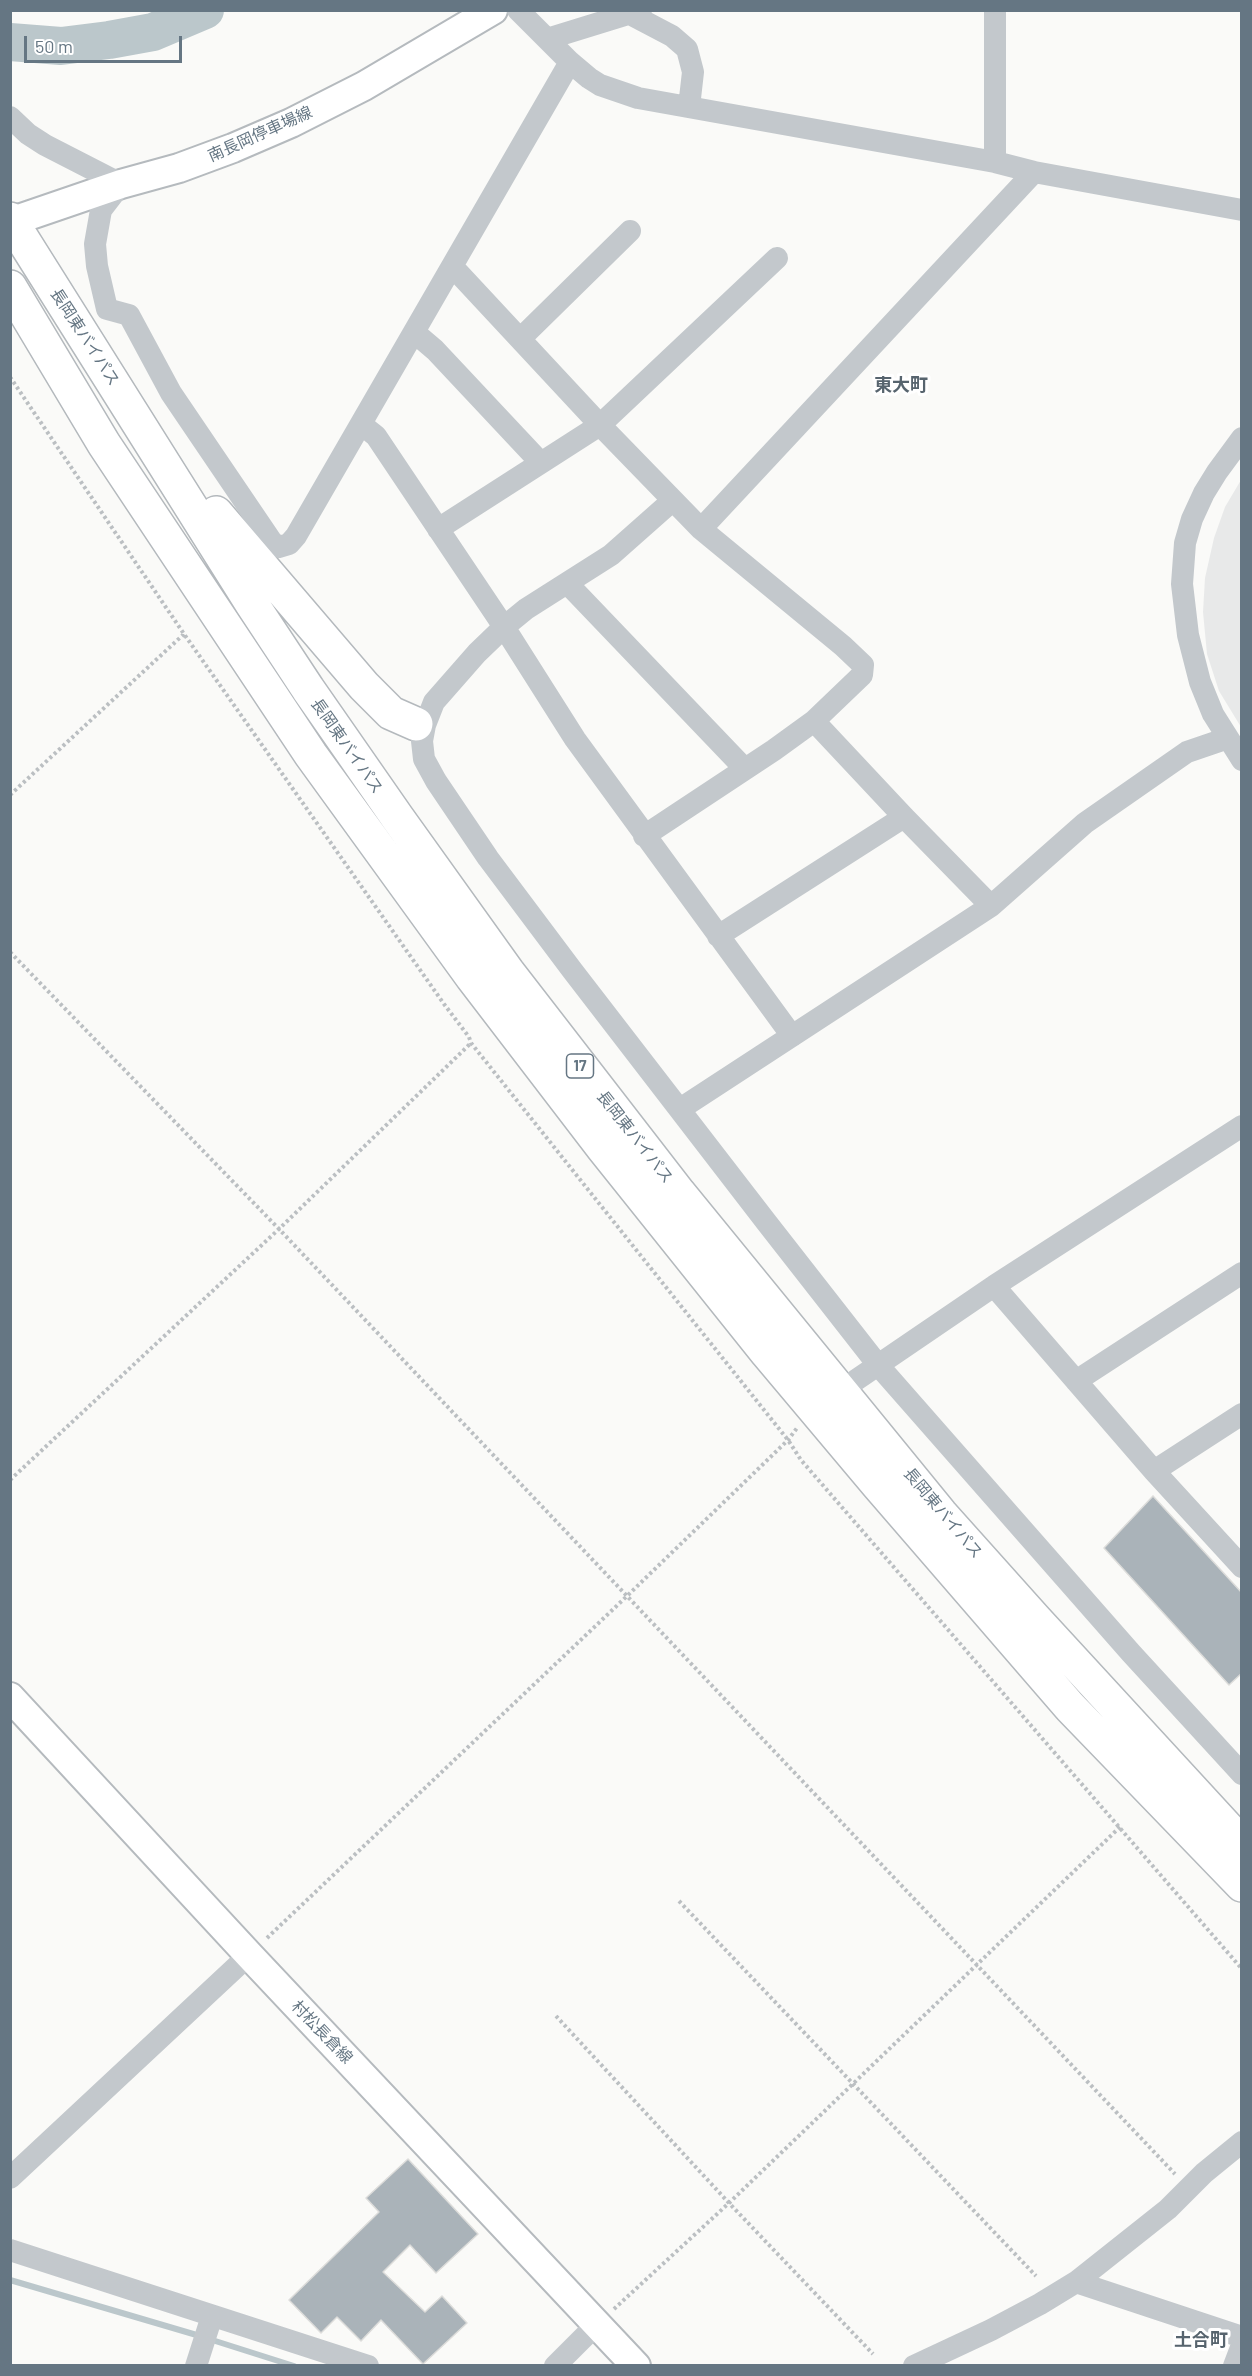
<!DOCTYPE html>
<meta charset="utf-8">
<style>
body{margin:0}
#map{position:relative;width:1252px;height:2376px;overflow:hidden;background:#fafaf8;font-family:Barlow,sans-serif}
canvas{display:block}
.frame{position:absolute;inset:0;border:12px solid #657683;pointer-events:none}
.scale{position:absolute;left:24px;top:36px;width:158px;height:27px;box-sizing:border-box;border:3px solid #657683;border-top:0;padding-left:8px;font-size:18px;line-height:21px;white-space:nowrap;color:#657683;-webkit-text-stroke:4px #fff;paint-order:stroke}
</style>
<div id="map">
<canvas width="1252" height="2376"></canvas>
<div class="frame"></div>
<div class="scale">50 m</div>
</div>
<script>
const g = document.querySelector('canvas').getContext('2d');
g.lineJoin = 'round';
function paint(path, color) { g.fillStyle = color; g.fill(path, 'evenodd'); }
const toPath = rows => new Path2D(rows.map(r => 'M' + r).join(''));
function trace(path, color, width, dash) { g.strokeStyle = color; g.lineWidth = width; g.lineCap = dash ? 'butt' : 'round'; g.setLineDash(dash || []); g.stroke(path); }
function write(font, color, halo, rows, align = 'center') {
  g.font = font + ' Barlow,"Noto Sans JP",sans-serif'; g.lineWidth = 6; g.setLineDash([]); g.textBaseline = 'middle'; g.strokeStyle = halo; g.fillStyle = color; for (const [text, x, y, turn = 0] of rows) {
    g.save(); g.translate(x, y); g.rotate((+turn || 0) * Math.PI / 180); g.textAlign = isNaN(turn) ? turn : align; if (halo) g.strokeText(text, 0, 0); g.fillText(text, 0, 0); g.restore();
  }
}
const built = toPath([
 [1241,480,1241,727,1219,691,1207,654,1203,612,1205,578,1214,538,1225,507]
]);
const stream = toPath([
 [10,2280,200,2336],
 [209,2339,294,2366]
]);
const river = toPath([
 [10,42,61,46,109,40,153,32,205,10]
]);
const building = toPath([
 [1153,1496,1242,1593,1242,1673,1229,1685,1104,1548,1153,1496],
 [408,2159,478,2234,436,2273,410,2245,383,2272,425,2312,442,2296,467,2323,423,2364,381,2320,361,2341,337,2317,321,2333,289,2300,379,2212,366,2198,408,2159]
]);
const path = toPath([
 [10,377,184,634,444,1004,469,1037,471,1043,788,1440,801,1460,1242,1969],
 [10,795,184,634],
 [10,952,279,1229,1175,2174],
 [10,1480,279,1229,471,1043],
 [679,1901,1036,2276],
 [267,1938,626,1597,788,1440,797,1428],
 [556,2016,729,2203,873,2354],
 [614,2309,729,2203,1120,1827]
]);
const minor = toPath([
 [518,10,570,62,589,78,600,85,638,98,995,162,1034,172,1242,210],
 [995,10,995,162],
 [632,15,672,36,687,49,693,72,689,107],
 [547,39,641,10],
 [10,117,28,134,45,145,121,184,101,210,95,244,97,266,107,309,129,315,171,393,272,542,279,547,289,544,296,536,570,62],
 [452,266,600,425,701,529,843,646,863,665,862,675,814,721,774,750,644,836],
 [415,333,435,350,541,463],
 [520,339,630,231],
 [361,424,376,436,504,627,575,739,792,1036],
 [1242,438,1217,472,1204,493,1192,519,1185,543,1182,584,1188,635,1200,682,1213,714,1242,760],
 [438,529,600,425,777,258],
 [701,529,1034,172],
 [567,583,744,768],
 [814,721,904,817,991,906],
 [416,724,425,725,422,741,424,759,436,781,488,858,572,970,767,1223,878,1365,1131,1653,1242,1774],
 [425,725,434,702,477,653,504,627,526,609,611,555,672,501],
 [718,936,904,817],
 [680,1109,991,906,1085,823,1187,752,1228,738],
 [994,1286,1154,1471,1242,1567],
 [856,1380,994,1286,1242,1126],
 [1076,1381,1242,1273],
 [1154,1471,1242,1414],
 [10,2178,249,1955],
 [10,2250,368,2366],
 [1076,2282,1242,2337],
 [196,2366,212,2316],
 [555,2366,597,2324],
 [914,2366,991,2330,1040,2304,1076,2282,1168,2209,1204,2173,1242,2142],
 [1234,2366,1242,2345]
]);
const major = toPath([
 [10,222,121,184,179,168,233,148,291,123,364,86,493,10],
 [10,1697,249,1955,636,2366]
]);
const highway = toPath([
 [10,219,252,604,308,689,397,817,508,972,679,1193,941,1514,1035,1619,1242,1844],
 [10,287,104,444,311,755,472,977,603,1148,767,1353,878,1485,1070,1707,1242,1885],
 [216,513,364,686,391,713,416,724]
]);
const shields = [
 [580,1066,27]
];
const shieldNames = [
 ["17",580,1066]
];
const streetNames = [
 ["南長岡停車場線",260,134,-24],
 ["長岡東バイパス",85,337,57],
 ["長岡東バイパス",347,746,55],
 ["長岡東バイパス",635,1137,52],
 ["長岡東バイパス",943,1513,50],
 ["村松長倉線",322,2032,46]
];
const neighbourhoodNames = [
 ["東大町",901,385],
 ["土合町",1201,2340]
];
paint(built, '#e8e9e9');
trace(stream, '#bbc7cb', 6);
trace(river, '#bbc7cb', 38);
paint(building, '#aab3b9');
trace(building, '#dcdcda', 1.5);
trace(major, '#b5babe', 32);
trace(highway, '#b4b9bd', 36);
trace(path, '#bbbfc2', 4, [3, 3]);
trace(minor, '#c3c8cc', 22);
trace(major, '#fff', 28);
trace(highway, '#fff', 33);
for (const [x, y, w] of shields) { const box = new Path2D(); box.roundRect(x - w / 2, y - 12, w, 24, 4.5); g.fillStyle = '#fff'; g.fill(box); trace(box, '#657683', 1.5); }
write('bold 15px', '#657683', null, shieldNames);
write('16px', '#657683', '#fff', streetNames);
write('bold 18px', '#57646e', '#fff', neighbourhoodNames);
</script>
